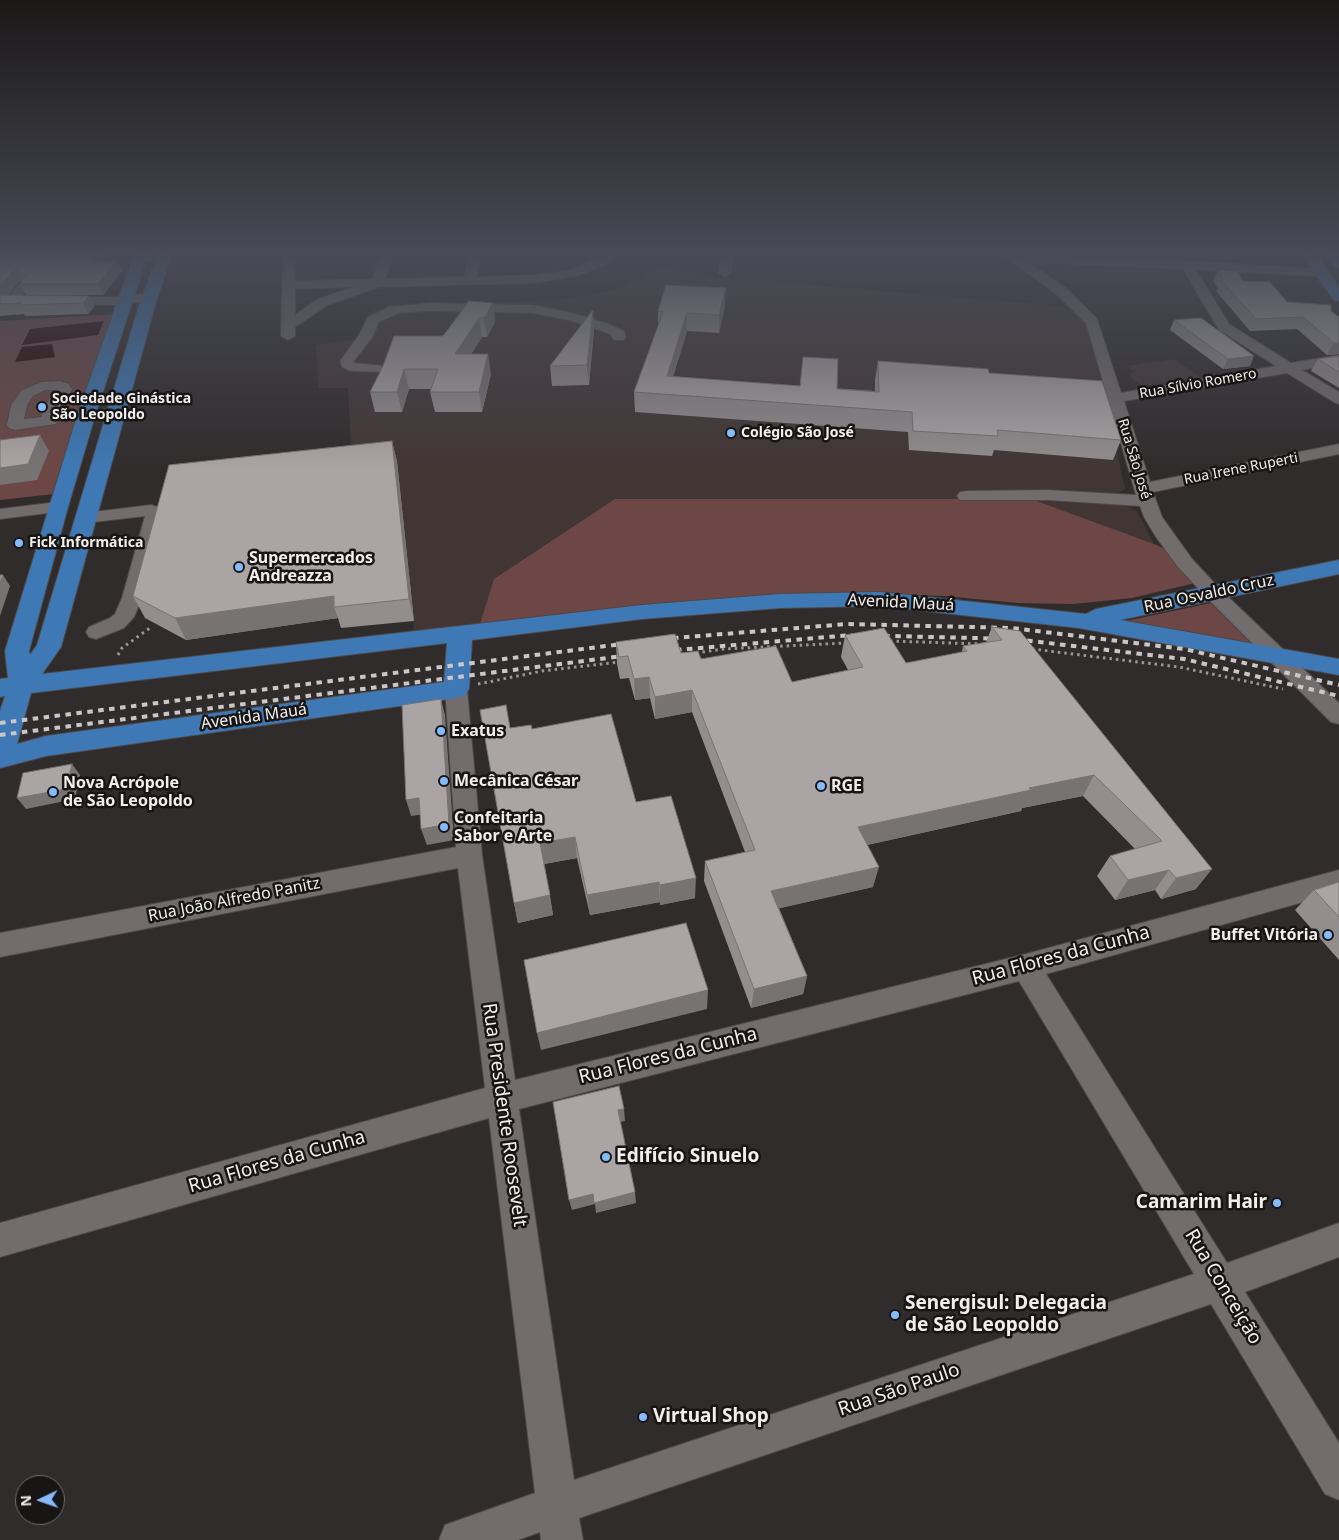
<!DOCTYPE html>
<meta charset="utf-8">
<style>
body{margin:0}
#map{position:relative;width:1339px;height:1540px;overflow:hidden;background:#312c2c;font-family:"Noto Sans",sans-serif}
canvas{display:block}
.north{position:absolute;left:15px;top:1475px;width:50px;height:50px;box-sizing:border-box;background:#181515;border:1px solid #6f6c6c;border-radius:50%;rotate:267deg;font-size:14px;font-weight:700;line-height:20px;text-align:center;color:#f2eeee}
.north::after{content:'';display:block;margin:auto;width:18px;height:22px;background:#85bbfb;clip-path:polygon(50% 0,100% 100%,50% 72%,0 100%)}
</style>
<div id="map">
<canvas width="1339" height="1540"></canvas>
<div class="north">N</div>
</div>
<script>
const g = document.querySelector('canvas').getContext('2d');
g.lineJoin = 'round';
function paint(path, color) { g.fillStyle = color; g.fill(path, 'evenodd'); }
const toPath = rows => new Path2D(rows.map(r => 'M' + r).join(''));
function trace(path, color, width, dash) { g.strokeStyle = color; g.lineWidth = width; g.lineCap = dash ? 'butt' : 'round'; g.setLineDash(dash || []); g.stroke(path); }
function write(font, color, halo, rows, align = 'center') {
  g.font = font + ' "Noto Sans",sans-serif'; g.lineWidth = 5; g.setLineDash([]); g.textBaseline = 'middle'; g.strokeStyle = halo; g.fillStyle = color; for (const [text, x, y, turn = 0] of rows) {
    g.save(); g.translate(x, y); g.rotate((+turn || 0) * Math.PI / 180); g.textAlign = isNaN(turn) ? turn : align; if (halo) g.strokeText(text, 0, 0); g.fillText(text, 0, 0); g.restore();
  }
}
const built = toPath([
 [660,267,717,277,1067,307,1084,319,1092,331,1099,354,1101,378,1125,489,1117,494,1122,504,1137,511,1154,544,1177,554,1132,598,1073,604,1019,603,944,596,884,594,413,632,414,620,352,466,348,388,318,388,316,345,364,338,364,319,374,310,390,305,536,301,567,299,605,292,626,286],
 [1174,359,1200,377,1142,386,1130,377,1132,376,1129,373,1134,372,1127,366]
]);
const green = toPath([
 [118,314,54,494,0,500,0,321],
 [615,499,1031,499,1154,544,1177,554,1195,583,1132,598,1073,604,1019,603,944,596,884,594,480,624,494,579],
 [1211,603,1257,646,1126,621]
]);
const water = toPath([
 [104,321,98,335,22,345,30,329],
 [52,344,55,357,15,362,22,347]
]);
const path = toPath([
 [890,641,981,644],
 [1032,649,1179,667,1283,689],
 [696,653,723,649,846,643],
 [118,655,122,648,150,628],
 [478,684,542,671,620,662]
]);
const minor = toPath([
 [139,254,167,254,170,257,164,261,135,261,133,258,139,254],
 [283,254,295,254,295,281,372,279,382,254,394,254,385,279,464,277,470,254,482,254,476,277,535,275,570,270,598,259,605,254,619,254,606,265,576,276,535,283,379,287,328,305,295,327,295,336,288,340,281,336,283,254],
 [353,287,318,299,295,315,295,289,353,287],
 [722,254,734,254,731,273,725,277,719,273,722,254],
 [1002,254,1187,261,1324,269,1326,272,1320,276,1196,270,1229,324,1291,363,1339,355,1339,363,1302,370,1339,392,1339,404,1334,402,1287,373,1124,401,1150,482,1339,444,1339,454,1153,492,1162,517,1192,559,1221,590,1339,703,1339,724,1331,722,1207,598,1178,567,1156,537,1144,517,1140,506,1048,500,960,500,957,496,960,492,966,491,1048,490,1136,495,1086,323,1056,294,1002,254],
 [1028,262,1183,269,1219,330,1276,366,1121,393,1097,319,1066,288,1028,262],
 [23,283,29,287,22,297,114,297,150,293,156,297,150,301,114,305,7,304,5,301,7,298,19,284,23,283],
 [430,303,532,305,572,313,609,324,624,331,626,337,624,340,614,340,610,334,599,330,569,320,532,313,430,311,399,313,379,322,373,336,354,361,354,363,385,366,387,369,385,372,350,371,342,367,340,361,359,335,368,317,389,307,430,303],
 [60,381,69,384,72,390,57,412,58,421,56,424,15,430,9,428,7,425,11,405,22,390,42,382,60,381],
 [45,390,56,390,41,412,42,417,24,419,27,405,33,396,45,390],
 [116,408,122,410,124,413,122,416,86,421,80,419,78,416,80,413,86,411,116,408],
 [58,502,64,503,67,507,64,511,0,519,0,509,58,502],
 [151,505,161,508,164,512,142,598,134,617,124,628,96,639,89,637,86,632,89,627,110,618,115,614,122,598,145,516,85,523,79,522,76,518,79,514,85,513,151,505],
 [456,681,464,684,467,689,482,855,515,1080,1026,954,1339,870,1339,892,1046,974,1227,1263,1339,1223,1339,1257,1245,1292,1339,1443,1339,1500,1325,1494,1211,1304,579,1518,583,1540,541,1540,540,1532,518,1540,439,1540,445,1525,535,1493,489,1118,0,1257,0,1223,485,1088,458,868,0,957,0,933,456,847,445,689,448,684,456,681],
 [1019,981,1194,1274,574,1480,519,1109,1019,981]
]);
const major = toPath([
 [134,254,148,254,95,416,68,507,29,651,30,655,37,645,140,302,158,254,172,254,156,302,61,647,42,674,642,605,780,594,880,592,1086,614,1096,609,1339,560,1339,574,1120,620,1339,659,1339,675,1079,628,880,606,780,608,642,619,472,640,469,689,465,695,456,698,46,756,0,768,0,711,5,696,0,697,0,679,8,678,5,651,77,416,134,254],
 [447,643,444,682,46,736,17,744,31,693,447,643],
 [1303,254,1317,254,1339,287,1339,301,1334,300,1313,272,1303,254],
 [1325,254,1339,254,1339,268,1334,267,1325,254]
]);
const rail = toPath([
 [662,639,847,624,1012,628,1184,649,1339,685],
 [665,651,851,635,1014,639,1184,659,1339,696],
 [0,723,630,643],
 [0,735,631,655]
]);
const wall = toPath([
 [0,254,109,254,104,261,123,270,103,295,34,295,89,296,94,307,88,314,25,316,24,314,0,316],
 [22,281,20,284,26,295,8,295,18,283],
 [1218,270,1287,302,1331,311,1339,354,1327,355,1297,329,1250,331,1216,291,1218,289,1213,281],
 [493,303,495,322,487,337,482,337,471,354,491,374,482,412,435,412,430,392,431,389,409,389,402,412,375,412,370,392,443,336],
 [725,306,719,333,687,331,673,377,875,391,875,380,878,361,989,373,1121,440,1113,460,994,450,992,456,909,450,908,432,635,412,634,392,658,326,658,311],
 [593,311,594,330,589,385,552,386,550,366],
 [1174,320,1250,366,1223,369,1170,330],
 [1339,356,1339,388,1311,371,1318,359],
 [392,441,397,462,414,621,341,628,338,618,186,640,145,618,133,596],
 [992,627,1020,631,1196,889,1161,899,1155,890,1115,900,1097,876,1110,856,1135,849,1083,796,1022,808,1021,811,867,845,873,887,779,908,807,976,803,994,751,1008,704,881,705,861,745,852,692,712,655,719,650,698,635,700,629,678,620,679,617,664,616,642,681,653,792,682,848,670,841,657,845,635,906,663,962,652,963,646,986,642],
 [511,728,532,729,636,802,695,898,660,905,660,902,590,915,577,858,544,864,553,915,518,923,514,903],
 [1339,882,1339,960,1295,910,1314,890]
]);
const shadedWall = toPath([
 [96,254,109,254,94,273,90,262],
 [118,260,123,270,103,295,98,284],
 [17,270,23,281,18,283,3,300,0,293,0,286,12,272],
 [726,288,725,306,719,333,719,315],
 [89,296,94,307,88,314,83,303],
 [493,303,495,322,487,337,484,318],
 [593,311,594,330,589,385,587,365],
 [687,313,687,331,667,396,667,376],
 [479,318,482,337,459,374,455,354],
 [1334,343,1339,343,1339,354,1327,355],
 [488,354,491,374,482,412,479,392],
 [1254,356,1250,366,1223,369,1228,359],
 [404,369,409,389,402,412,397,392],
 [40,435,49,451,37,480,0,485,0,468],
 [392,441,397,462,414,621,409,599],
 [3,575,10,586,0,616,0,583],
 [334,596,334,607,338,618,186,640,175,618],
 [649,677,650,698,635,700,634,679],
 [692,690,692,712,655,719,655,697],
 [441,699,445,715,454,840,427,845,421,829],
 [72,764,80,775,75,799,26,809,17,798],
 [1094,775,1083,796,1022,808,1021,811,853,848,858,827,1029,788],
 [419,798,425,814,411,816,406,800],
 [575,837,577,858,544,864,540,843],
 [879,867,873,887,768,911,771,891],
 [1212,869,1196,889,1161,899,1176,878],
 [1169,870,1155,890,1115,900,1128,880],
 [696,878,695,898,660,905,660,885],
 [659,882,660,902,590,915,587,895],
 [550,895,553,915,518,923,514,903],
 [807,976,803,994,751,1008,754,989],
 [708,990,707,1009,541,1050,537,1033],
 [624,1109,625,1121,620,1122,618,1110],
 [635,1192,636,1203,596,1213,595,1204,572,1210,569,1200,593,1194]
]);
const building = toPath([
 [0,254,96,254,90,262,118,260,98,284,20,284,25,276,17,270,12,272,0,286,0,254],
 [1218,270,1237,271,1243,281,1270,282,1287,302,1331,305,1331,311,1339,317,1339,343,1334,343,1303,317,1256,319,1221,280,1224,280,1218,270],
 [666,285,726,288,719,315,687,313,667,376,800,386,803,357,838,359,837,389,879,392,878,361,988,369,989,373,1102,381,1121,440,997,430,998,436,913,431,912,412,634,392,663,312,658,311,666,285],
 [0,293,1,295,89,296,83,303,19,305,21,303,0,304,0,293],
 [469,301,493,303,484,318,479,318,455,354,488,354,479,392,430,392,438,369,404,369,397,392,370,392,383,366,394,336,443,336,469,301],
 [592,311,593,311,587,365,550,366,592,311],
 [1201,318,1254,356,1228,359,1174,320,1201,318],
 [1339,356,1339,372,1318,359,1339,356],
 [40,435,28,464,0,468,0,440,40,435],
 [392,441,409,599,334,607,334,596,175,618,133,596,169,465,392,441],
 [0,575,3,575,0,583,0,575],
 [992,627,1020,631,1212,869,1176,878,1169,870,1128,880,1110,856,1162,841,1094,775,1029,788,1031,790,858,827,879,867,771,891,807,976,754,989,705,861,755,850,692,690,655,697,649,677,634,679,628,656,619,657,616,642,675,634,681,653,698,651,701,659,776,646,792,682,863,667,845,635,884,628,906,663,967,651,963,646,1002,640,992,627],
 [441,699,449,824,421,829,419,798,406,800,402,705,441,699],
 [506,705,510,728,531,725,532,729,611,714,636,802,671,796,696,878,660,885,659,882,587,895,575,837,540,843,550,895,514,903,480,710,506,705],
 [72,764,66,789,17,798,23,773,72,764],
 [1339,882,1339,917,1314,890,1339,882],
 [686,923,708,990,537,1033,524,960,686,923],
 [619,1086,624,1109,618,1110,635,1192,594,1203,593,1194,569,1200,553,1102,619,1086]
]);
const markers = [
 [42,407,5,"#85bbfb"],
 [731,433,5,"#85bbfb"],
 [19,543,5,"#85bbfb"],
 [239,567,5,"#85bbfb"],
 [441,731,5,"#85bbfb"],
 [444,781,5,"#85bbfb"],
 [821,786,5,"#85bbfb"],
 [53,792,5,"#85bbfb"],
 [444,827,5,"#85bbfb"],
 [1328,935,5,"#85bbfb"],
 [606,1157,5,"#85bbfb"],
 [1277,1203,5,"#85bbfb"],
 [895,1315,5,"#85bbfb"],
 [643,1417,5,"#85bbfb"]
];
const farStreetnames = [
 ["Rua Sílvio Romero",1198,384,-10],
 ["Rua São José",1134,459,73],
 ["Rua Irene Ruperti",1241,469,-11]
];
const farPoinames = [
 ["Sociedade Ginástica",52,399],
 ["São Leopoldo",52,415],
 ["Colégio São José",741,433],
 ["Fick Informática",29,543]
];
const poiNames = [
 ["Supermercados",249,558],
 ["Andreazza",249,576],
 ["Exatus",451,731],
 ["Mecânica César",454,781],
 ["Nova Acrópole",63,783],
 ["de São Leopoldo",63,801],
 ["RGE",831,786],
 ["Confeitaria",454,818],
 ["Sabor e Arte",454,836],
 ["Buffet Vitória",1318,935,"right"]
];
const streetNames = [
 ["Rua Osvaldo Cruz",1209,594,-12],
 ["Avenida Mauá",901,603,3],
 ["Avenida Mauá",254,717,-8],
 ["Rua João Alfredo Panitz",234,900,-11]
];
const nearStreetnames = [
 ["Rua Flores da Cunha",1061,956,-15],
 ["Rua Flores da Cunha",668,1056,-14],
 ["Rua Presidente Roosevelt",504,1115,82],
 ["Rua Flores da Cunha",277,1162,-16],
 ["Rua Conceição",1223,1287,59],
 ["Rua São Paulo",899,1390,-19]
];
const nearPoinames = [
 ["Edifício Sinuelo",616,1157],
 ["Camarim Hair",1267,1203,"right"],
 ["Senergisul: Delegacia",905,1304],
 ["de São Leopoldo",905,1326],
 ["Virtual Shop",653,1417]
];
paint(built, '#423635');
paint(green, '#6c4745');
paint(water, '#2a0304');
trace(minor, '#4d4948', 2);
trace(major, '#4d4948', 2);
trace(path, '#9b9797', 3, [2.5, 4]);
paint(minor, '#726c6c');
paint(major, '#3e79b5');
trace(rail, '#cbc7c7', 4, [5.5, 5.5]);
paint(wall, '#938d8d');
paint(shadedWall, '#787373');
paint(building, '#aba4a4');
trace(building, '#787373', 1);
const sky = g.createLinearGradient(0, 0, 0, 470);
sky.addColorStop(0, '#1b1818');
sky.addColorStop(0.54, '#484b56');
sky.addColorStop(1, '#484b5600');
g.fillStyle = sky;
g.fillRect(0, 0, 1339, 470);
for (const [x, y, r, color] of markers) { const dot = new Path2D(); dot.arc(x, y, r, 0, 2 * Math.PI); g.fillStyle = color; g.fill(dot); trace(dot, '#181515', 2); }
write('14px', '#f2eeee', '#181515', farStreetnames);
write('bold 14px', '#f2eeee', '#181515', farPoinames, 'left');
write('bold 16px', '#f2eeee', '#181515', poiNames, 'left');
write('16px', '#f2eeee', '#181515', streetNames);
write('19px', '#f2eeee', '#181515', nearStreetnames);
write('bold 19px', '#f2eeee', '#181515', nearPoinames, 'left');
</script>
